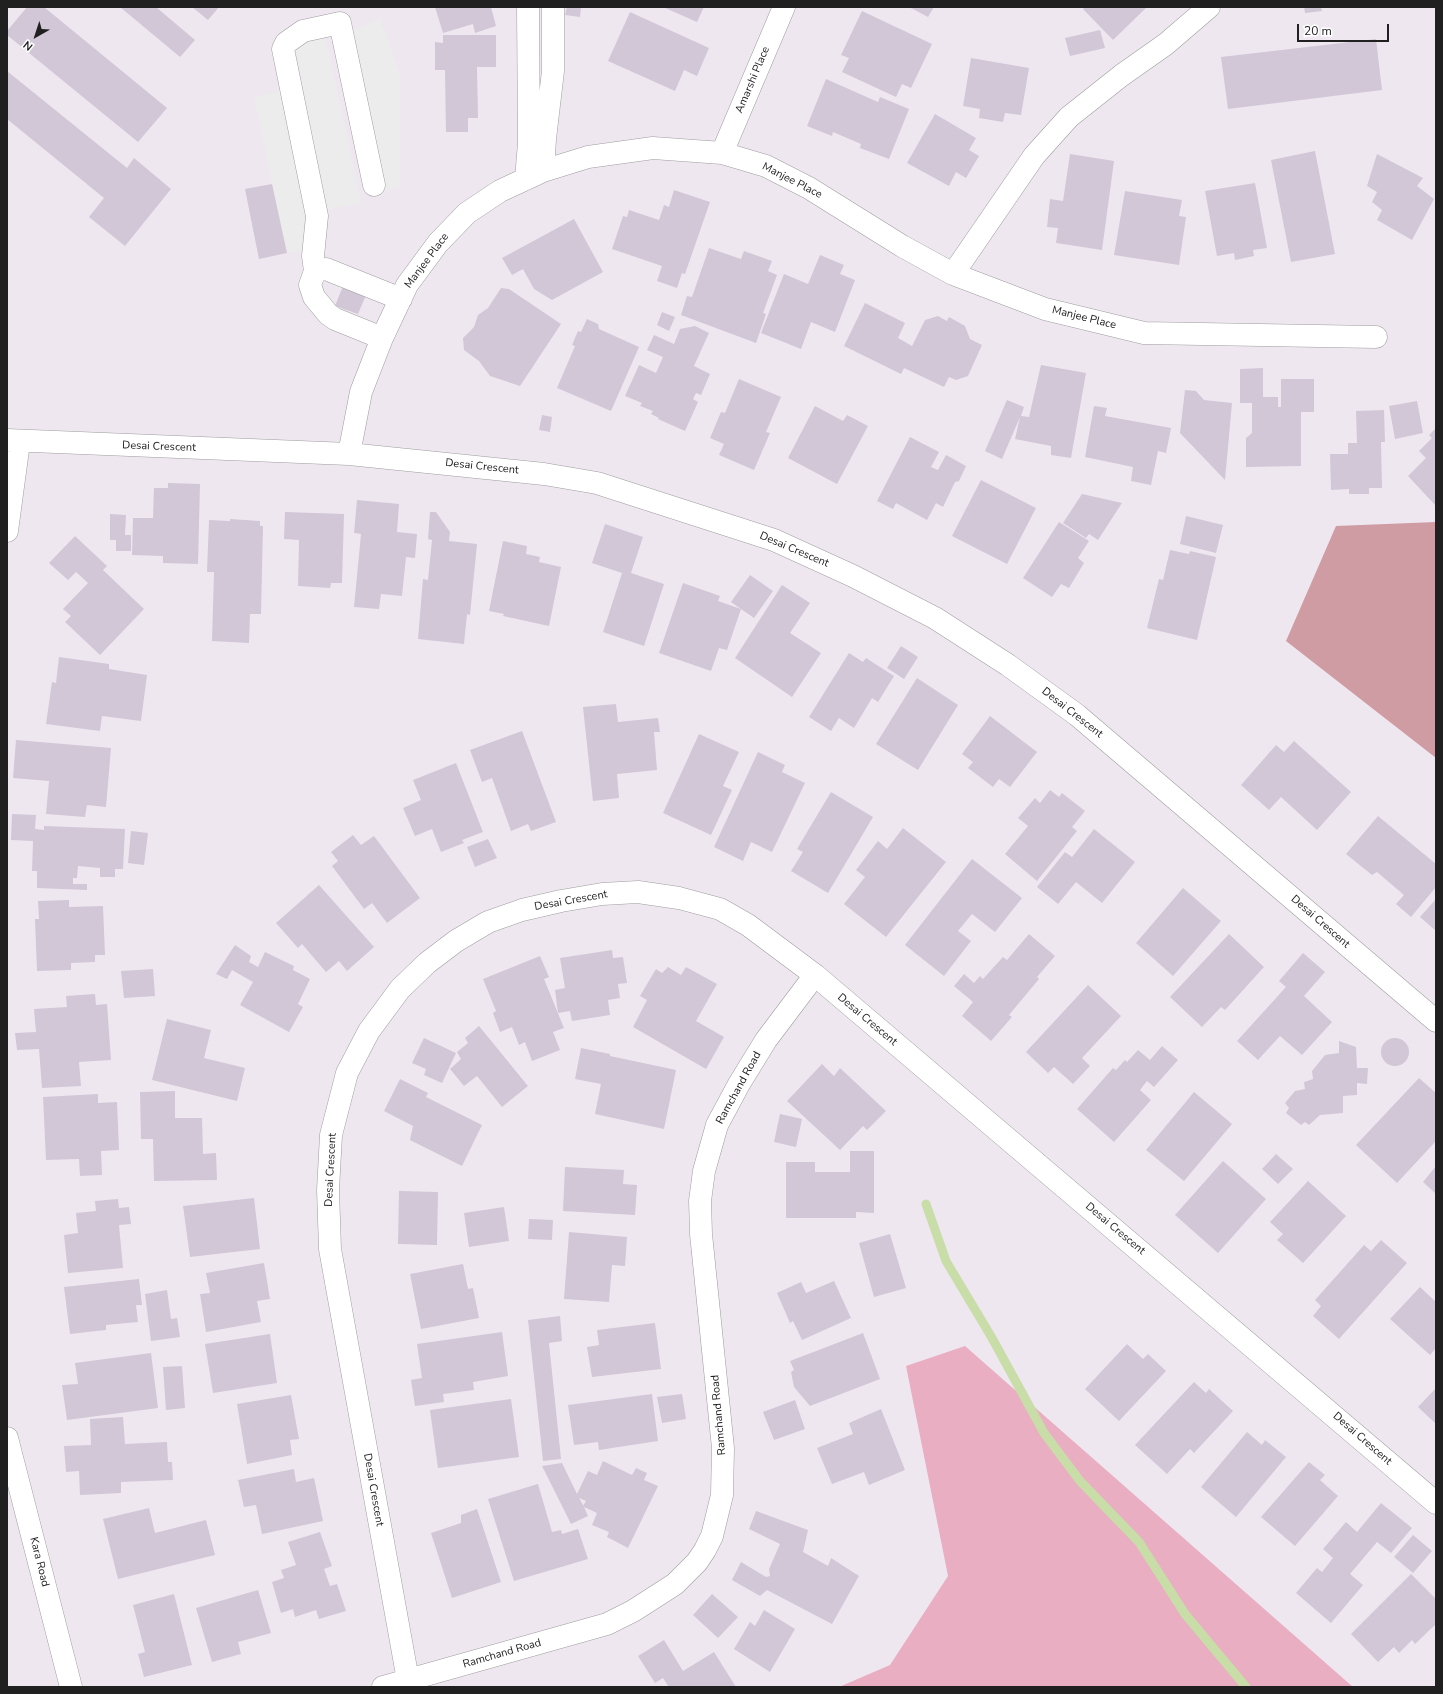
<!DOCTYPE html>
<style>
body{margin:0}
#map{position:relative;width:1443px;height:1694px;overflow:hidden;background:#efe7f0;font-family:"Nunito Sans",sans-serif}
canvas{display:block}
.frame{position:absolute;inset:0;border:8px solid #202020;pointer-events:none}
.north{position:absolute;left:16px;top:16px;width:40px;height:40px;-webkit-text-stroke:3px #fff;paint-order:stroke;rotate:219deg;font-size:11px;font-weight:700;line-height:16px;text-align:center;color:#202020}
.north::after{content:'';display:block;margin:auto;width:14px;height:18px;background:#202020;clip-path:polygon(50% 0,100% 100%,50% 72%,0 100%)}
.scale{position:absolute;left:1297px;top:24px;width:92px;height:18px;box-sizing:border-box;border:2px solid #202020;border-top:0;padding-left:5px;font-size:12px;line-height:14px;white-space:nowrap;color:#202020;-webkit-text-stroke:3px #fff;paint-order:stroke}
</style>
<div id="map">
<canvas width="1443" height="1694"></canvas>
<div class="frame"></div>
<div class="north">N</div>
<div class="scale">20 m</div>
</div>
<script>
const g = document.querySelector('canvas').getContext('2d');
g.lineJoin = 'round';
function paint(path, color) { g.fillStyle = color; g.fill(path, 'evenodd'); }
const toPath = rows => new Path2D(rows.map(r => 'M' + r).join(''));
function trace(path, color, width, dash) { g.strokeStyle = color; g.lineWidth = width; g.lineCap = dash ? 'butt' : 'round'; g.setLineDash(dash || []); g.stroke(path); }
function write(font, color, halo, rows, align = 'center') {
  g.font = font + ' "Nunito Sans",sans-serif'; g.lineWidth = 3.5; g.setLineDash([]); g.textBaseline = 'middle'; g.strokeStyle = halo; g.fillStyle = color; for (const [text, x, y, turn = 0] of rows) {
    g.save(); g.translate(x, y); g.rotate((+turn || 0) * Math.PI / 180); g.textAlign = isNaN(turn) ? turn : align; if (halo) g.strokeText(text, 0, 0); g.fillText(text, 0, 0); g.restore();
  }
}
const grass = toPath([
 [965,1346,1353,1687,839,1687,890,1665,948,1576,906,1366]
]);
const forest = toPath([
 [1436,522,1436,758,1286,641,1336,526]
]);
const parking = toPath([
 [380,19,400,75,400,187,382,191,350,31],
 [325,35,361,203,304,214,311,248,287,253,254,97,303,87,294,41]
]);
const stream = toPath([
 [926,1204,946,1261,992,1338,1044,1433,1080,1481,1139,1542,1185,1614,1246,1687]
]);
const building = toPath([
 [27,7,44,7,167,108,138,142,7,35,7,31],
 [120,7,156,7,195,40,180,57],
 [192,7,219,7,208,20],
 [435,7,491,7,496,26,475,33,473,24,443,33],
 [567,7,581,7,580,17,565,15],
 [663,7,704,7,697,22],
 [909,7,934,7,928,17],
 [1085,7,1147,7,1113,40,1083,9],
 [1304,7,1321,7,1322,11,1305,13],
 [862,11,932,44,911,88,902,84,896,97,842,72,849,58,841,55],
 [630,12,709,48,697,76,684,70,675,91,608,61],
 [1100,30,1105,48,1070,56,1065,38],
 [443,35,496,35,496,67,477,67,478,118,468,118,468,132,446,132,445,70,435,70,435,42,443,43],
 [1376,39,1382,90,1228,109,1221,57],
 [971,58,1029,68,1021,115,1005,113,1003,122,979,118,980,109,963,106],
 [7,71,127,168,134,158,171,189,125,246,89,217,104,198,7,119],
 [826,79,878,102,880,97,909,109,889,159,860,148,861,144,833,132,832,136,807,126],
 [935,114,976,138,969,150,979,156,966,178,956,172,949,186,907,163],
 [1315,151,1335,254,1291,262,1271,160],
 [1070,154,1114,161,1102,250,1056,243,1058,228,1047,227,1050,199,1063,201],
 [1377,154,1423,178,1417,186,1434,199,1412,240,1377,220,1382,210,1372,202,1377,192,1367,186],
 [1255,183,1267,248,1253,250,1254,256,1235,260,1234,253,1217,256,1205,191],
 [272,184,287,253,259,259,245,189],
 [674,190,710,202,685,274,682,273,677,288,657,281,662,266,612,249,623,216,627,217,629,210,659,220,664,205,669,207],
 [1125,191,1182,200,1179,216,1186,217,1179,265,1114,255],
 [574,219,603,272,552,300,534,289,523,269,512,275,502,258],
 [709,248,741,259,744,251,772,261,768,271,777,275,763,313,766,314,756,343,681,315,687,296,692,297],
 [820,255,844,265,840,274,855,280,835,332,811,322,801,349,761,333,784,274,808,284],
 [343,286,366,295,358,314,335,306],
 [501,288,509,289,561,324,520,386,490,376,479,361,464,350,463,338,474,327,478,315,488,308],
 [865,303,905,323,898,338,912,346,925,320,938,316,947,321,949,317,965,326,970,339,982,345,968,376,956,380,949,377,944,387,904,368,901,374,844,346],
 [662,312,675,317,669,331,657,325],
 [587,319,598,324,599,329,639,347,611,411,557,388,575,346,572,345,578,331,581,332],
 [695,326,709,333,694,366,710,374,701,395,696,393,693,399,698,402,685,431,658,419,659,418,651,414,653,411,640,406,642,403,625,396,639,365,656,373,663,357,647,350,654,335,674,344,680,329],
 [1041,365,1086,373,1071,458,1051,455,1051,446,1015,439,1020,417,1002,459,985,451,1007,400,1024,407,1021,416,1029,417],
 [1263,368,1263,397,1278,397,1278,407,1281,407,1281,379,1314,379,1314,412,1301,412,1301,466,1246,467,1246,438,1252,433,1252,403,1240,403,1240,369],
 [739,379,781,397,766,432,770,433,754,470,719,455,724,444,710,438,721,412,725,413],
 [1185,390,1196,391,1204,400,1232,403,1225,480,1180,433],
 [1417,401,1423,433,1395,439,1389,406],
 [815,406,843,421,847,415,868,426,837,484,788,458],
 [1094,406,1107,408,1105,416,1171,428,1166,453,1158,451,1151,485,1131,481,1133,467,1085,457],
 [1384,410,1385,442,1381,442,1382,488,1369,488,1369,494,1349,494,1349,489,1331,490,1330,454,1348,454,1348,443,1357,443,1356,411],
 [542,415,552,417,550,432,539,430],
 [1436,428,1436,506,1408,476,1426,458,1419,451,1432,438,1429,435],
 [910,437,939,452,931,467,938,470,946,455,966,466,959,481,955,482,943,507,936,503,927,520,896,503,893,509,877,501],
 [981,480,1036,508,1007,564,952,536],
 [168,483,200,484,198,564,163,563,163,556,132,555,133,518,153,518,154,488,168,488],
 [1082,494,1122,503,1098,540,1089,534,1086,538,1063,523],
 [357,500,399,504,397,532,417,534,415,558,406,557,402,596,381,594,379,609,354,607,361,534,354,533],
 [285,512,344,514,342,583,331,583,330,588,298,586,299,540,284,539],
 [430,512,436,512,450,532,449,541,477,544,470,615,467,614,464,644,418,639,423,579,428,580,432,540,428,539],
 [110,514,126,515,125,535,131,535,131,551,116,551,116,540,110,540],
 [1186,516,1223,525,1216,553,1180,544],
 [230,519,260,521,260,526,263,526,261,614,250,614,249,643,212,641,214,572,207,572,209,520,230,521],
 [1059,522,1089,541,1078,558,1084,563,1069,588,1061,584,1052,597,1023,578],
 [605,524,643,537,631,573,664,584,644,646,603,632,622,573,592,563],
 [75,536,107,566,103,570,144,609,100,655,65,622,71,616,63,609,88,583,76,572,68,580,49,563],
 [503,541,527,546,526,554,540,557,539,562,561,567,549,626,503,616,504,614,489,611],
 [1170,550,1189,554,1190,551,1216,557,1197,640,1147,628,1159,579,1163,580],
 [750,575,773,591,754,618,731,602],
 [683,583,720,596,718,601,741,609,727,650,719,648,711,671,659,653],
 [782,585,810,603,790,633,821,653,792,697,735,658],
 [901,646,918,657,904,679,887,668],
 [849,653,863,662,866,658,894,676,878,702,872,698,854,728,839,718,831,731,809,717],
 [59,657,109,664,109,669,147,675,141,721,102,716,100,731,46,724,52,682,56,683],
 [917,678,958,705,918,770,876,744],
 [616,704,618,722,658,718,660,732,654,732,657,770,617,774,619,798,593,801,583,707],
 [990,716,1037,752,1010,787,999,779,993,787,968,768,973,762,962,754],
 [522,731,556,822,531,831,528,824,511,831,492,778,482,782,470,750],
 [699,734,739,752,723,786,732,790,711,835,663,813],
 [16,740,111,748,106,807,87,805,85,817,46,814,49,781,13,778],
 [1294,741,1351,792,1317,830,1281,797,1269,810,1241,785,1276,745,1284,752],
 [758,752,785,765,782,772,805,783,772,852,751,842,743,861,714,847],
 [456,763,483,832,462,840,464,843,441,852,432,829,415,836,403,808,421,800,413,780],
 [1050,790,1059,797,1062,793,1085,811,1072,827,1077,831,1037,881,1005,854,1028,826,1018,818,1035,798,1040,803],
 [831,792,873,817,828,893,791,871,803,852,797,849],
 [12,814,36,815,35,829,44,830,44,826,125,829,123,869,115,869,115,877,100,877,100,868,78,866,77,878,73,878,73,884,87,884,87,890,37,888,37,871,32,871,33,841,11,840],
 [1378,816,1436,864,1436,887,1411,917,1396,904,1404,895,1377,872,1372,875,1346,854],
 [903,828,946,862,886,937,844,904,865,877,856,870,878,841,887,849],
 [1094,829,1135,862,1102,903,1076,882,1058,904,1037,887,1065,852,1072,857],
 [131,831,148,833,144,865,128,863],
 [353,835,361,845,374,836,420,898,387,923,372,903,364,909,332,866,338,861,331,852],
 [488,839,497,858,475,867,467,847],
 [972,859,1022,898,995,932,972,914,958,931,971,941,944,976,905,945],
 [319,885,374,947,347,971,339,961,326,972,302,944,298,948,276,923],
 [1183,888,1221,921,1173,976,1136,943],
 [1436,899,1436,931,1420,917],
 [69,900,69,907,103,906,105,955,95,955,95,962,71,963,71,970,37,971,35,919,39,919,38,901],
 [1029,934,1055,956,1037,977,1039,979,1009,1015,1012,1017,991,1041,962,1016,973,1002,954,986,964,974,974,983,980,976,983,979,1003,957,1007,960],
 [1229,934,1264,967,1225,1010,1221,1007,1202,1027,1170,997],
 [235,945,251,956,249,962,258,967,265,952,294,966,293,970,310,979,298,1004,303,1007,289,1032,240,1005,253,982,232,970,227,979,216,974],
 [612,950,613,958,623,957,627,983,618,984,620,998,608,1000,610,1015,572,1021,570,1011,558,1013,555,990,565,988,560,958],
 [1303,953,1325,972,1304,996,1332,1022,1302,1055,1280,1036,1258,1060,1237,1041,1286,987,1279,981],
 [540,956,549,977,544,979,564,1028,553,1032,560,1050,532,1061,525,1042,519,1045,512,1027,500,1032,493,1013,496,1011,483,979],
 [668,967,681,975,686,967,717,984,696,1021,724,1037,706,1069,633,1027,647,1000,640,996,656,969,662,973],
 [153,969,155,996,124,998,121,971],
 [1088,985,1121,1016,1082,1058,1090,1066,1073,1084,1054,1067,1048,1073,1026,1052],
 [95,994,96,1005,107,1004,111,1060,79,1062,81,1086,42,1088,39,1049,17,1050,15,1033,36,1032,34,1009,67,1007,66,996],
 [167,1019,211,1030,204,1058,245,1068,237,1101,152,1080],
 [479,1026,528,1086,502,1107,477,1076,464,1086,450,1069,461,1059,457,1052,468,1043,465,1038],
 [424,1038,456,1053,442,1083,424,1075,426,1069,412,1063],
 '1381 1052a14 14 0 1 1 28 0a14 14 0 1 1-28 0Z',
 [1339,1041,1356,1047,1357,1068,1368,1068,1367,1084,1357,1083,1357,1095,1343,1096,1343,1113,1320,1115,1309,1125,1305,1122,1301,1125,1286,1113,1289,1108,1285,1103,1295,1091,1305,1089,1304,1082,1313,1079,1312,1071,1325,1055,1339,1053],
 [1162,1046,1178,1060,1154,1087,1147,1081,1140,1090,1151,1100,1114,1142,1077,1109,1113,1068,1116,1070,1125,1060,1127,1062,1138,1050,1150,1060],
 [581,1048,610,1054,610,1056,676,1070,664,1129,595,1114,601,1084,575,1079],
 [822,1064,834,1076,840,1068,886,1111,867,1130,863,1126,840,1150,787,1101],
 [1419,1078,1436,1093,1436,1141,1397,1183,1356,1145],
 [400,1079,428,1093,426,1097,482,1125,462,1166,410,1140,413,1126,384,1111],
 [175,1091,175,1118,202,1118,203,1154,216,1153,217,1180,154,1181,153,1139,141,1139,140,1092],
 [1194,1092,1232,1124,1184,1181,1146,1150],
 [98,1094,98,1103,117,1102,119,1150,101,1151,102,1175,80,1176,79,1159,46,1160,43,1097],
 [780,1114,802,1119,796,1147,774,1142],
 [850,1151,874,1151,874,1213,856,1212,856,1218,786,1218,786,1162,815,1162,815,1172,850,1172],
 [1276,1154,1293,1169,1278,1184,1262,1169],
 [1223,1161,1266,1199,1218,1253,1175,1215],
 [1436,1166,1436,1194,1423,1182],
 [565,1167,624,1170,623,1184,637,1185,635,1215,563,1211],
 [1308,1181,1346,1216,1303,1263,1277,1240,1283,1234,1270,1222],
 [399,1191,438,1192,437,1245,398,1244],
 [254,1198,260,1249,190,1257,183,1206],
 [118,1199,119,1208,129,1207,131,1224,119,1225,123,1268,68,1273,64,1235,78,1233,76,1213,96,1211,95,1201],
 [504,1207,509,1241,469,1247,464,1213],
 [529,1219,553,1220,552,1240,528,1239],
 [569,1232,627,1237,625,1266,612,1265,609,1302,564,1299],
 [890,1234,906,1288,874,1297,859,1243],
 [1381,1240,1407,1263,1339,1339,1313,1316,1321,1306,1315,1300,1364,1245,1371,1251],
 [264,1263,270,1299,257,1301,261,1322,206,1332,200,1294,210,1293,206,1273],
 [463,1264,468,1289,473,1288,479,1318,421,1329,410,1274],
 [139,1279,142,1305,136,1305,138,1322,106,1325,106,1330,70,1334,64,1287],
 [834,1281,851,1318,802,1340,793,1321,790,1323,777,1293,801,1282,806,1293],
 [1420,1287,1436,1302,1436,1348,1430,1355,1390,1319],
 [167,1290,171,1319,177,1318,180,1337,151,1341,145,1294],
 [560,1316,562,1341,549,1343,561,1459,543,1461,528,1320],
 [655,1323,661,1369,592,1377,587,1347,599,1345,597,1330],
 [502,1332,508,1376,473,1382,474,1390,443,1394,444,1402,415,1406,411,1380,422,1378,417,1344],
 [863,1333,880,1379,810,1406,794,1387,791,1372,794,1370,790,1361],
 [270,1334,277,1383,213,1393,205,1344],
 [1127,1344,1143,1359,1148,1354,1166,1371,1119,1421,1085,1389],
 [151,1353,158,1408,67,1420,62,1385,78,1384,75,1363],
 [182,1366,185,1408,166,1410,163,1367],
 [1194,1382,1206,1393,1209,1389,1233,1411,1194,1453,1190,1449,1167,1474,1135,1445],
 [1436,1388,1436,1424,1418,1407],
 [652,1394,658,1441,599,1450,598,1442,574,1445,568,1405],
 [682,1394,686,1419,662,1423,657,1397],
 [291,1395,299,1439,290,1440,292,1455,247,1464,237,1404],
 [511,1399,519,1457,438,1468,430,1410],
 [795,1400,805,1429,774,1440,763,1412],
 [881,1409,905,1470,869,1485,864,1472,832,1484,817,1448,853,1434,849,1423],
 [123,1417,125,1444,167,1442,168,1462,172,1462,173,1480,121,1482,121,1493,80,1495,79,1471,66,1472,64,1446,91,1445,90,1419],
 [1247,1432,1262,1445,1265,1440,1286,1457,1236,1517,1201,1487],
 [603,1461,632,1475,636,1468,647,1473,644,1480,658,1486,628,1548,607,1537,609,1532,592,1525,597,1513,584,1507,588,1516,571,1524,542,1466,562,1463,577,1494,588,1471,597,1475],
 [579,1498,586,1501,583,1506,583,1505],
 [1309,1462,1325,1475,1320,1480,1338,1496,1295,1546,1261,1517],
 [294,1469,296,1482,314,1478,323,1521,262,1534,256,1505,244,1507,238,1480],
 [538,1484,552,1532,561,1530,562,1534,578,1529,588,1559,514,1581,488,1499],
 [1381,1503,1412,1528,1391,1553,1377,1542,1350,1574,1363,1585,1331,1623,1296,1593,1317,1568,1322,1572,1333,1558,1323,1549,1346,1522,1357,1532],
 [149,1508,155,1533,206,1520,215,1555,118,1579,103,1519],
 [477,1509,501,1582,452,1598,431,1533,461,1523,461,1515],
 [756,1511,808,1530,803,1552,828,1566,831,1558,859,1576,832,1624,767,1590,760,1596,732,1580,741,1562,766,1577,770,1576,769,1569,780,1544,749,1529],
 [320,1532,332,1566,324,1569,330,1586,337,1584,346,1611,319,1619,316,1610,295,1617,293,1609,281,1613,272,1582,284,1578,281,1570,296,1565,288,1542],
 [1413,1535,1432,1551,1413,1573,1394,1557],
 [1411,1574,1436,1599,1436,1624,1415,1644,1412,1640,1399,1653,1394,1647,1378,1662,1351,1634],
 [258,1590,271,1633,238,1642,241,1654,212,1662,196,1608],
 [174,1594,192,1665,144,1677,138,1654,145,1652,133,1605],
 [712,1594,738,1617,718,1638,693,1615],
 [764,1610,795,1629,770,1672,734,1649,750,1622,755,1626],
 [664,1640,683,1671,714,1652,736,1687,669,1687,663,1678,655,1683,638,1656]
]);
const minor = toPath([
 [722,153,784,7],
 [543,171,545,139,553,71,553,7],
 [526,179,529,143,528,7],
 [374,185,340,23,303,31,286,43,283,49,317,216,313,256,315,271,310,285,314,297,328,314,335,319,382,338],
 [315,271,326,269,401,299],
 [953,274,1034,156,1069,117,1122,75,1166,44,1209,7],
 [7,440,349,454,544,474,597,483,774,540,853,576,935,618,1008,665,1077,715,1436,1021],
 [349,454,361,392,382,338,407,285,438,243,467,213,500,191,543,171,588,157,653,148,722,153,766,166,809,188,902,246,953,274,1045,309,1144,333,1376,337],
 [7,531,19,442],
 [7,1438,71,1687],
 [408,1680,330,1249,328,1190,331,1135,347,1073,369,1031,400,989,427,963,456,941,488,922,522,910,561,901,602,894,638,892,679,898,720,909,748,925,815,975,1436,1503],
 [383,1687,607,1624,633,1611,675,1584,697,1562,705,1550,712,1536,722,1495,723,1448,701,1234,700,1201,704,1171,717,1125,739,1084,766,1040,815,975]
]);
const streetNames = [
 ["Amarshi Place",753,80,-67],
 ["Manjee Place",792,181,27],
 ["Manjee Place",427,261,-53],
 ["Manjee Place",1084,318,14],
 ["Desai Crescent",159,447,2],
 ["Desai Crescent",482,467,6],
 ["Desai Crescent",794,550,23],
 ["Desai Crescent",1072,713,38],
 ["Desai Crescent",571,901,-10],
 ["Desai Crescent",1320,922,41],
 ["Desai Crescent",867,1020,40],
 ["Ramchand Road",739,1088,-61],
 ["Desai Crescent",331,1170,-87],
 ["Desai Crescent",1115,1229,40],
 ["Ramchand Road",719,1415,-95],
 ["Desai Crescent",1362,1439,41],
 ["Desai Crescent",373,1490,80],
 ["Kara Road",39,1562,76],
 ["Ramchand Road",502,1654,-16]
];
paint(grass, '#e9aec1');
paint(forest, '#ce9ca2');
paint(parking, '#ececec');
trace(stream, '#c8dda8', 9);
paint(building, '#d1c7d7');
trace(minor, '#9d9d9d', 23);
trace(minor, '#fff', 22);
write('11px', '#202020', '#fff', streetNames);
</script>
